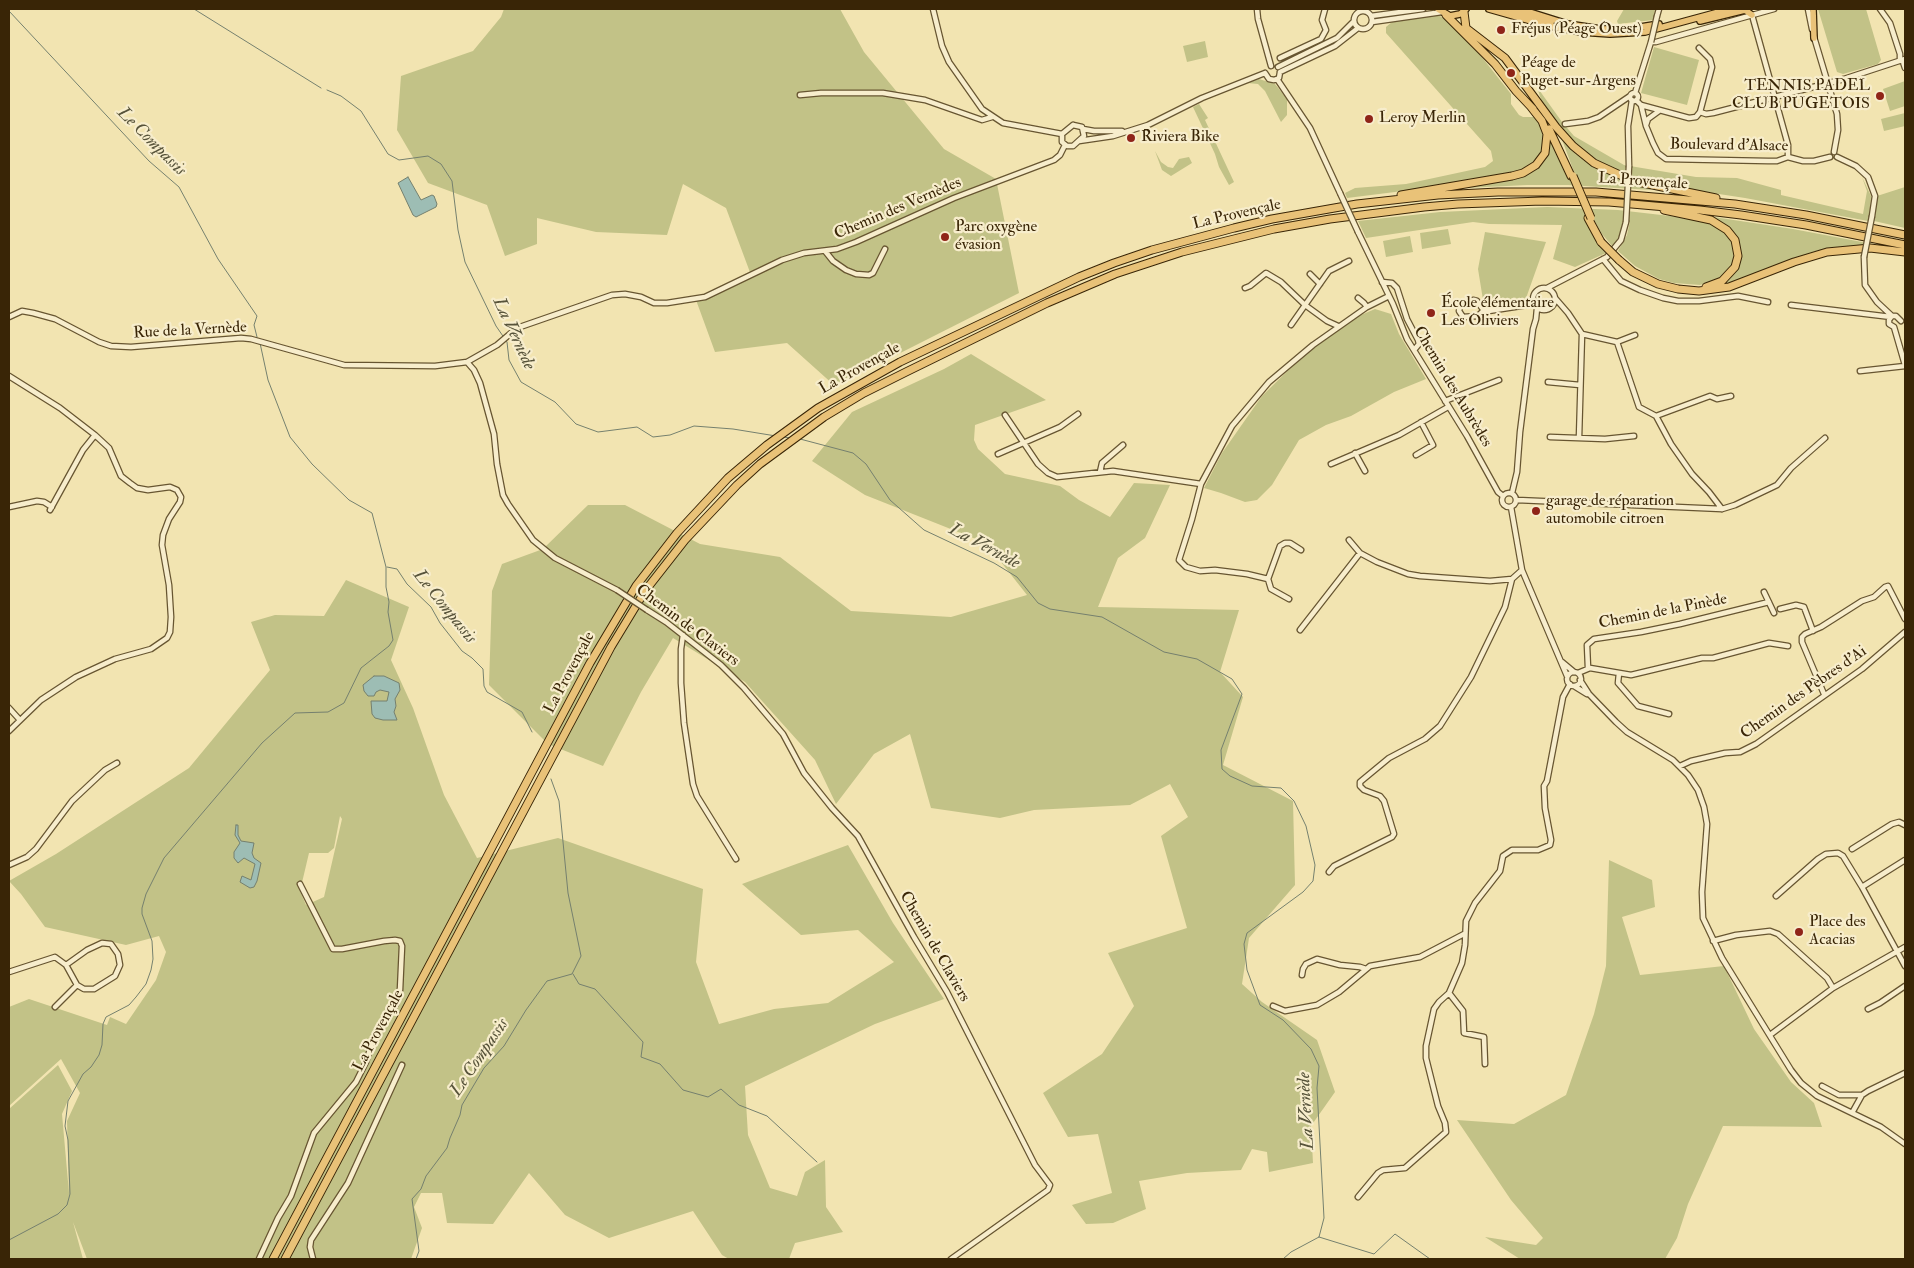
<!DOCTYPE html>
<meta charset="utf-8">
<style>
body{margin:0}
#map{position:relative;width:1914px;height:1268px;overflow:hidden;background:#f2e4b1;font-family:"IM FELL Double Pica",serif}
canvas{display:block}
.frame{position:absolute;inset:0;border:10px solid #392506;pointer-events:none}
</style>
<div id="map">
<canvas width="1914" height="1268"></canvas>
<div class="frame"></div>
</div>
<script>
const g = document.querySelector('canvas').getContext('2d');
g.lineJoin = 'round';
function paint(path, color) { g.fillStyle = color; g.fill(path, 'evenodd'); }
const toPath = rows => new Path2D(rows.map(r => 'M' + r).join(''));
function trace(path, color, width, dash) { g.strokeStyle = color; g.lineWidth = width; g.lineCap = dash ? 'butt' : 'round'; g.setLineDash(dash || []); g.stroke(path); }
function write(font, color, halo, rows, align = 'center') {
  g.font = font + ' "IM FELL Double Pica",serif'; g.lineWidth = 4.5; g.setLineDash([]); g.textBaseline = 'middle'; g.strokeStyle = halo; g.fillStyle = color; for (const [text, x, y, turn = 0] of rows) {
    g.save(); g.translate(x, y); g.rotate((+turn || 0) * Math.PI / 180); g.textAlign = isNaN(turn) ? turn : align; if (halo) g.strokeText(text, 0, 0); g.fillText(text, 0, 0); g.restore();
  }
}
const green = toPath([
 [504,9,840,9,864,52,944,149,996,179,1019,293,835,386,787,343,715,352,696,300,751,275,726,208,683,184,667,235,596,232,537,218,537,244,505,256,487,205,428,183,397,130,401,76,473,51,501,17],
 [1624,9,1655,9,1653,20,1618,24,1617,21],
 [1818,9,1866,9,1881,60,1878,64,1843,74,1837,72],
 [1433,16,1440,16,1448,22,1481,56,1511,94,1511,104,1519,115,1523,117,1535,117,1545,133,1542,152,1532,164,1521,170,1503,175,1419,189,1347,198,1345,193,1355,188,1406,184,1485,167,1493,161,1491,151,1386,33,1386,27,1393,21],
 [1205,41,1208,57,1187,62,1183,46],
 [1654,47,1699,60,1687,105,1641,93],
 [1259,79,1275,84,1287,99,1287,115,1281,122,1265,91,1258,84,1247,83],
 [1905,81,1905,106,1890,111,1883,89],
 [1537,87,1562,122,1574,136,1624,165,1696,177,1737,178,1781,190,1781,195,1863,214,1867,191,1862,177,1871,196,1870,212,1868,221,1745,198,1647,183,1615,171,1588,156,1566,135,1543,106],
 [1199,104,1208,118,1205,120,1234,182,1229,185,1219,167,1215,154,1193,107],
 [1905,113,1905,126,1884,131,1881,119],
 [1551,136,1570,180,1577,180,1561,137,1582,156,1652,190,1568,185,1527,185,1465,188,1465,186,1539,166,1549,151],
 [1155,151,1161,162,1168,167,1173,168,1179,159,1189,157,1192,163,1171,176,1162,170],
 [1905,187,1905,228,1874,221,1877,196],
 [1547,207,1618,210,1705,220,1720,227,1732,240,1736,251,1733,265,1723,277,1700,285,1674,283,1659,279,1635,266,1618,251,1627,235,1630,221,1623,221,1619,237,1613,247,1602,234,1593,218,1586,218,1596,239,1606,253,1575,267,1553,259,1562,225,1489,224,1473,222,1366,238,1358,221,1440,212],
 [1714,217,1793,229,1878,245,1848,247,1721,286,1733,274,1738,265,1731,230],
 [1448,229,1451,244,1422,249,1420,233],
 [1485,232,1546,242,1525,301,1484,306,1478,269],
 [1410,236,1413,252,1386,257,1383,241],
 [1375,309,1391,314,1399,334,1426,379,1394,392,1351,416,1326,425,1299,440,1272,485,1257,500,1245,502,1221,493,1204,488,1222,453,1262,396,1312,347,1344,325,1361,315],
 [971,354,1046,400,975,425,974,440,978,449,1005,474,1060,486,1079,500,1110,517,1134,483,1170,485,1145,538,1118,558,1098,607,1239,610,1220,672,1243,697,1223,765,1293,801,1295,885,1249,938,1242,984,1262,1002,1317,1040,1335,1092,1311,1126,1313,1163,1269,1172,1267,1152,1252,1149,1241,1170,1187,1173,1139,1181,1146,1209,1113,1223,1086,1224,1072,1205,1112,1193,1098,1134,1068,1137,1043,1093,1102,1054,1134,1006,1108,953,1187,928,1161,836,1188,817,1170,784,1130,805,1034,810,1000,818,931,808,910,734,874,754,836,804,815,760,745,682,673,638,641,692,603,766,548,744,489,685,492,591,502,564,543,549,588,505,625,505,700,544,780,557,851,611,951,617,1027,595,986,543,865,495,812,461,852,412,944,369],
 [346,580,409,607,391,660,413,708,444,795,477,858,558,838,703,889,696,962,719,1024,774,1009,828,1003,894,962,858,930,801,935,742,884,848,845,893,923,944,999,875,1024,745,1086,748,1135,770,1188,797,1196,805,1172,825,1160,826,1207,843,1232,795,1243,789,1259,729,1259,722,1255,693,1211,609,1238,565,1215,529,1173,493,1224,447,1223,442,1193,421,1193,414,1207,422,1228,411,1259,87,1259,73,1222,83,1259,9,1259,9,1109,58,1065,72,1091,62,1114,69,1193,67,1121,80,1093,61,1059,9,1106,9,1007,29,999,107,1025,110,1017,126,1024,156,980,166,952,159,936,126,945,45,927,21,894,9,881,56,854,189,768,270,670,251,622,275,615,324,616],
 [340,816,342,819,324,897,306,905,300,891,309,853,328,853,334,848],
 [1609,860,1652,880,1655,907,1622,917,1640,975,1724,966,1754,1029,1791,1082,1814,1103,1822,1127,1723,1126,1688,1204,1677,1238,1665,1259,1520,1259,1485,1237,1536,1245,1543,1238,1511,1200,1457,1120,1514,1124,1566,1095,1594,1014,1606,966]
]);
const water = toPath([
 [408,177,421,200,432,195,434,196,437,204,436,207,416,217,413,215,398,183,408,177],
 [374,676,384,676,399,683,400,690,395,699,396,706,394,712,397,720,383,720,375,718,372,714,371,701,387,701,389,692,380,690,376,692,374,696,368,696,364,691,363,685,374,676],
 [236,825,238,825,238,835,241,841,254,843,252,853,254,858,261,863,257,881,254,887,250,888,240,882,242,876,251,880,255,864,244,858,238,863,234,858,234,852,240,843,235,835,236,825]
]);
const stream = toPath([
 [194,9,321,88],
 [9,11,149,161,179,187,218,259,257,316,254,325,257,337],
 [327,90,341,96,361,111,388,154,399,160,428,156,441,164,452,181,458,230,465,262,496,326,507,342,509,360,521,382,555,402,576,424,598,432,637,427,653,437,670,435,694,426,733,429,776,436],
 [783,437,791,438],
 [800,439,853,453,866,464,890,500,924,530,994,563,1017,577,1038,603,1050,609,1102,617,1164,652,1197,659,1232,679,1242,694,1221,750,1222,769,1230,776,1252,786,1281,788,1294,801,1306,826,1315,865,1313,881,1303,892,1247,933,1244,944,1247,970,1260,1005,1283,1020,1311,1049,1319,1066,1317,1088,1324,1218,1319,1237],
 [387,567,397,569,407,584,431,607,440,623,462,651,472,658,483,669,484,686,487,692,522,712,532,732],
 [573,974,579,984,595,989,643,1042,641,1057,660,1064,683,1090,708,1097,721,1089,739,1105,767,1116,817,1162],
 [1319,1237,1374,1254,1395,1234,1430,1259],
 [9,1240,58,1214,67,1205,70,1194,68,1140,65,1126,68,1101,83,1074,91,1067,99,1055,102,1045,103,1024,106,1017,129,1005,136,997,146,984,151,970,153,959,152,941,142,914,142,908,146,894,164,858,262,743,295,713,328,712,344,703,361,668,389,646,393,640,388,612,389,602,386,587,386,567,372,513,349,500,312,464,290,437,268,380,260,343],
 [416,1259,419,1251,412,1199,421,1189,426,1176,447,1148,450,1138,460,1115,462,1105,484,1068,504,1046,526,1010,547,981,572,974,581,956,568,893,559,801,551,779],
 [1283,1259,1291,1252,1319,1237]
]);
const minor = toPath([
 [933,9,942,46,949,62,982,109,1003,123,1062,134],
 [1257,9,1258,19,1271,66],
 [1808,9,1812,29],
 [1880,9,1890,23,1900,54,1900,60,1903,62,1905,68],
 '1354 20a9 9 0 1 1 18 0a9 9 0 1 1-18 0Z',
 [1752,15,1788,145,1788,157],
 [1371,16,1423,9],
 [1657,16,1659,9],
 [1372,22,1442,12],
 [1814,37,1837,114,1838,130,1834,152],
 [1699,48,1710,59,1712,67,1700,112],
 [1280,58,1321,39,1326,30,1322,20,1325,9],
 [1278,67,1337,38,1354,21],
 [1280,72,1335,46,1358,28],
 [1265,73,1269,79,1274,80,1279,78,1280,72],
 [1277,79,1310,128,1340,193],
 [1635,93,1651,42,1656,42,1774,9],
 '1630 97a4 4 0 1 1 8 0a4 4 0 1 1-8 0Z',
 [800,95,821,93,883,93,925,100,982,120,992,117],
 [1636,100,1641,105,1646,126,1653,143,1658,153,1666,159,1768,161,1777,161,1788,157,1803,161,1814,161,1830,157],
 [1641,105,1689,118,1696,117,1700,112],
 [1700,112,1706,114,1713,113,1844,79,1905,59],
 [1565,124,1588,121,1599,117,1630,96],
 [1073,125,1082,127,1084,136,1073,146,1067,146,1062,142,1062,134,1073,125],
 [1646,125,1648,119,1659,111],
 [1083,129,1094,131,1122,131],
 [1079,141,1113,136,1148,125,1202,98,1265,73],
 [1837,157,1856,166,1868,177,1875,196,1872,216],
 [1629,166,1628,126,1632,100],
 [1358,232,1393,304,1407,339,1467,436,1498,492,1503,496],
 [825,251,833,261,846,270,856,274,869,275,873,273,885,249],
 [1864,257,1865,285,1877,302,1892,316],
 [1603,259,1621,281,1640,290,1663,298,1678,301,1699,301,1738,296,1768,302],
 [1310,274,1320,284],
 [1382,282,1392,283,1397,288,1407,319,1418,340,1419,344,1414,350],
 '1533 299a11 11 0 1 1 22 0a11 11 0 1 1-22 0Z',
 [1245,288,1250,286,1266,273,1281,282,1305,305,1327,321,1338,326],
 [1547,288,1607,257,1621,240,1626,222],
 [1358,298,1364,303,1367,307],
 [1555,298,1568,313,1582,334,1617,342],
 [1532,300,1525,304,1486,309,1482,308,1477,301,1473,300,1460,306,1459,311,1463,317,1478,316,1482,312,1534,304],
 [1791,305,1891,317],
 [9,317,22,311,33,313,55,319,99,342,111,346,131,347,241,338,251,339,344,365,435,366,467,362,497,345,517,328,612,295,625,294,641,297,654,303,667,303,705,297,782,260,804,253,837,249,856,242,954,198,1054,160,1060,155,1065,145],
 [1901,321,1896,316,1892,316,1889,320,1889,324,1894,327,1905,365],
 [1291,325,1329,271,1349,261],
 [1617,342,1639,407,1656,416,1671,444,1692,474,1709,492,1722,509],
 [1617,342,1635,335],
 [467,362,474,370,480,383,494,434,497,464,503,495,508,504,533,540,555,558,617,590],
 [1860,371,1905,366],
 [9,376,60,408,95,435,109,448,121,476,130,483,137,488,148,490,170,487,177,490,181,497,180,502,169,519,163,535,162,545,169,585,171,617,170,632,167,638,151,649,115,659,76,677,41,700,9,731],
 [1548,382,1580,385],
 [1445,401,1499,380],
 [1005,415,1038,464,1048,473,1057,477,1113,471,1201,484],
 [1656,416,1710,396,1717,399,1731,396],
 [1550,437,1605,439,1634,436],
 [1579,438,1582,334],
 [1355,453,1365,471],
 [998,454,1060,427,1078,414],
 [1416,455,1433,445,1421,422],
 [1331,464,1399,435,1448,407],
 [1100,472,1102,463,1123,445],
 '1502 500a7 7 0 1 1 14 0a7 7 0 1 1-14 0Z',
 [1512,493,1517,472,1520,432,1533,329,1536,319,1537,308],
 [1517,500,1722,509,1735,505,1777,485,1791,468,1825,438],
 [9,507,37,501,44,502,52,507],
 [1511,507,1522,570,1567,676],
 [50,510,83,450,95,435],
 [1349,540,1360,553,1377,562,1408,574,1420,576,1490,581,1512,579],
 [1301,550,1290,543,1285,543,1280,546,1268,579,1247,574,1215,570,1200,571,1186,567,1179,560,1192,519,1201,484,1232,426,1269,382,1313,345,1367,307,1389,296],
 [1268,579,1271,589,1289,599],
 [1764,592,1774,613],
 [1780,609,1796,605,1804,607,1813,631],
 [647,610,666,622,721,665,744,688,783,734,804,773,832,808,858,836,914,937,947,992,1035,1165,1050,1185,1048,1190,951,1259],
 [1300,630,1360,553],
 [683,635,681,649,681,683,684,723,693,784,697,796,736,859],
 [1562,662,1574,672],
 [1588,668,1587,645,1594,639,1641,632,1680,624,1769,602],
 '1567 679a7 7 0 1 1 14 0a7 7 0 1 1-14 0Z',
 [1578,673,1590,668,1631,675,1702,658,1713,658,1769,643,1788,646],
 [1619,673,1618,683,1638,706,1669,714],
 [1580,680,1589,694,1616,722,1627,732,1673,760,1688,775,1698,790,1704,807,1707,824,1702,892,1703,918,1722,958,1791,1070,1801,1083,1817,1096,1881,1127,1905,1144],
 [1574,686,1587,694],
 [1824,694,1802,642,1802,637,1805,634,1821,627,1862,601,1874,597,1885,587,1888,586,1905,619],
 [9,708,19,719],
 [1680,766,1691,761,1725,753,1740,752,1756,744,1862,669,1905,632],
 [1852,849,1892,824,1899,822,1905,825],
 [9,865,27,857,36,849,72,801,105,770,117,763],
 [1329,872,1334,866,1392,837,1394,834,1384,801,1380,796,1364,790,1360,786,1360,782,1389,758,1425,739,1440,726,1471,677,1505,607,1512,579,1522,570],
 [1862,887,1905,860],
 [1776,896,1818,859,1826,854,1838,853,1843,856,1862,887,1905,966],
 [1713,941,1736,935,1770,931,1778,934,1827,978,1833,988],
 [9,972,55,957,66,965,77,985,84,989,94,989,115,976,120,965,118,954,111,944,102,943,87,950,66,965],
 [1302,975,1303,969,1306,964,1317,959,1340,965,1360,967,1366,969],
 [1449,993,1463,1011,1464,1033,1484,1037,1485,1064],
 [1273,1006,1285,1011,1317,1005,1339,992,1370,966,1420,957,1464,934],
 [55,1007,77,985],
 [1868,1009,1880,1003,1905,986],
 [1770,1035,1833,988,1905,947],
 [1822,1086,1839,1095,1862,1095],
 [1852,1113,1862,1095,1868,1091,1905,1073],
 [1358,1197,1378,1173,1383,1170,1405,1168,1446,1132,1445,1123,1438,1106,1426,1058,1426,1046,1434,1009,1439,1002,1449,993,1462,963,1465,945,1466,921,1475,903,1500,871,1503,856,1512,850,1538,850,1550,845,1551,840,1545,808,1544,786,1547,781,1563,697,1570,684],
 [259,1259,278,1218,291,1196,314,1133,356,1082,366,1062,374,1037,396,1004,400,990,402,946,400,941,395,940,384,941,342,949,333,949,300,884],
 [313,1259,310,1247,311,1240,348,1183,402,1065]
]);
const major = toPath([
 [1438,9,1450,16,1460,14,1466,9],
 [1489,9,1549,26,1581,32,1610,34,1645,32,1730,9],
 [1505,9,1551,23],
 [1520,9,1568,24,1601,29,1628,29,1659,24],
 [1813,9,1814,38],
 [1700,21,1745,10,1752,15]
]);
const highway = toPath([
 [1464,12,1466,28,1505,58,1556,127,1573,146,1594,163,1633,181,1716,198],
 [1446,15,1495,64,1516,91,1533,109],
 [1549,129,1571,176],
 [1401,195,1512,176,1523,173,1536,165,1545,153,1547,134,1542,121,1531,107],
 [1664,210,1711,220,1727,230,1735,240,1738,256,1735,267,1722,281,1706,287],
 [1588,218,1601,242],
 [1619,260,1633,272,1658,284,1678,289,1699,291,1729,287,1794,262,1827,252,1870,248,1905,252],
 [273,1259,590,663,636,586,677,533,728,478,767,445,818,408,900,362,1079,277,1114,263,1152,250,1234,228,1272,219,1357,204,1438,195,1498,192,1596,192,1735,204,1806,215,1905,235],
 [285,1259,611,647,645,591,685,540,737,485,760,464,824,417,864,393,906,372,1047,303,1115,274,1182,252,1274,229,1330,219,1424,207,1458,204,1542,201,1609,202,1700,210,1741,215,1806,225,1905,245]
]);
const minorBridge = toPath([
 [1651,42,1657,16],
 [1340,193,1358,232],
 [1626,222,1629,166],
 [1864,257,1872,216],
 [617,590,647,610]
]);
const highwayBridge = toPath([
 [1573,176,1591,218],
 [1601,242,1619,260]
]);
const markers = [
 [1501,30,5,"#8f2418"],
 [1511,73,5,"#8f2418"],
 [1880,96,5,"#8f2418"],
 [1369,119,5,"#8f2418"],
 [1131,138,5,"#8f2418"],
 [945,237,5,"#8f2418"],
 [1431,313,5,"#8f2418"],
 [1536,511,5,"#8f2418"],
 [1799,932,5,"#8f2418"]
];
const poiNames = [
 ["Fréjus (Péage Ouest)",1511,30],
 ["Péage de",1521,64],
 ["Puget-sur-Argens",1521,82],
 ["TENNIS PADEL",1870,87,"right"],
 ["CLUB PUGETOIS",1870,105,"right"],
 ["Leroy Merlin",1379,119],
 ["Riviera Bike",1141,138],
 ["Parc oxygène",955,228],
 ["évasion",955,246],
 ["École élémentaire",1441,304],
 ["Les Oliviers",1441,322],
 ["garage de réparation",1546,502],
 ["automobile citroen",1546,520],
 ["Place des",1809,923],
 ["Acacias",1809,941]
];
const streetNames = [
 ["Boulevard d'Alsace",1729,146,1],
 ["La Provençale",1643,182,4],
 ["Chemin des Vernèdes",898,209,-23],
 ["La Provençale",1237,215,-13],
 ["Rue de la Vernède",190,331,-3],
 ["La Provençale",860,369,-29],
 ["Chemin des Aubrèdes",1452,387,59],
 ["Chemin de la Pinède",1663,612,-11],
 ["Chemin de Claviers",687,626,37],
 ["La Provençale",570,673,-62],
 ["Chemin des Pèbres d'Ai",1804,693,-35],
 ["Chemin de Claviers",934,947,60],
 ["La Provençale",379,1031,-62]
];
const waterNames = [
 ["Le Compassis",151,142,45],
 ["La Vernède",513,334,65],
 ["La Vernède",984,547,28],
 ["Le Compassis",444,607,51],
 ["Le Compassis",480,1058,-56],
 ["La Vernède",1307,1111,-93]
];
paint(green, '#c2c287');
paint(water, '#9dbdb4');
trace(water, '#75806e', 1);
trace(stream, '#75806e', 1);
trace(minor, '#675531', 7);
trace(major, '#392506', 8);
trace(highway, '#392506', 9);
trace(minor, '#f7edcc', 4.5);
trace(major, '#e9c278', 5.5);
trace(highway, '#e9c278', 7);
trace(minorBridge, '#675531', 7, []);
trace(highwayBridge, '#392506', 9, []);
trace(minorBridge, '#f7edcc', 4.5);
trace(highwayBridge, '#e9c278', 7);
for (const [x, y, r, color] of markers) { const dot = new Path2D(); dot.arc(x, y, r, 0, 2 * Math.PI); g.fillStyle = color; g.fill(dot); trace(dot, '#f7edcc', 2); }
write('16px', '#392506', '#f7edcc', poiNames, 'left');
write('16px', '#392506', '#f7edcc', streetNames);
write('italic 18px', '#57533a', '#f7edcc', waterNames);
</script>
